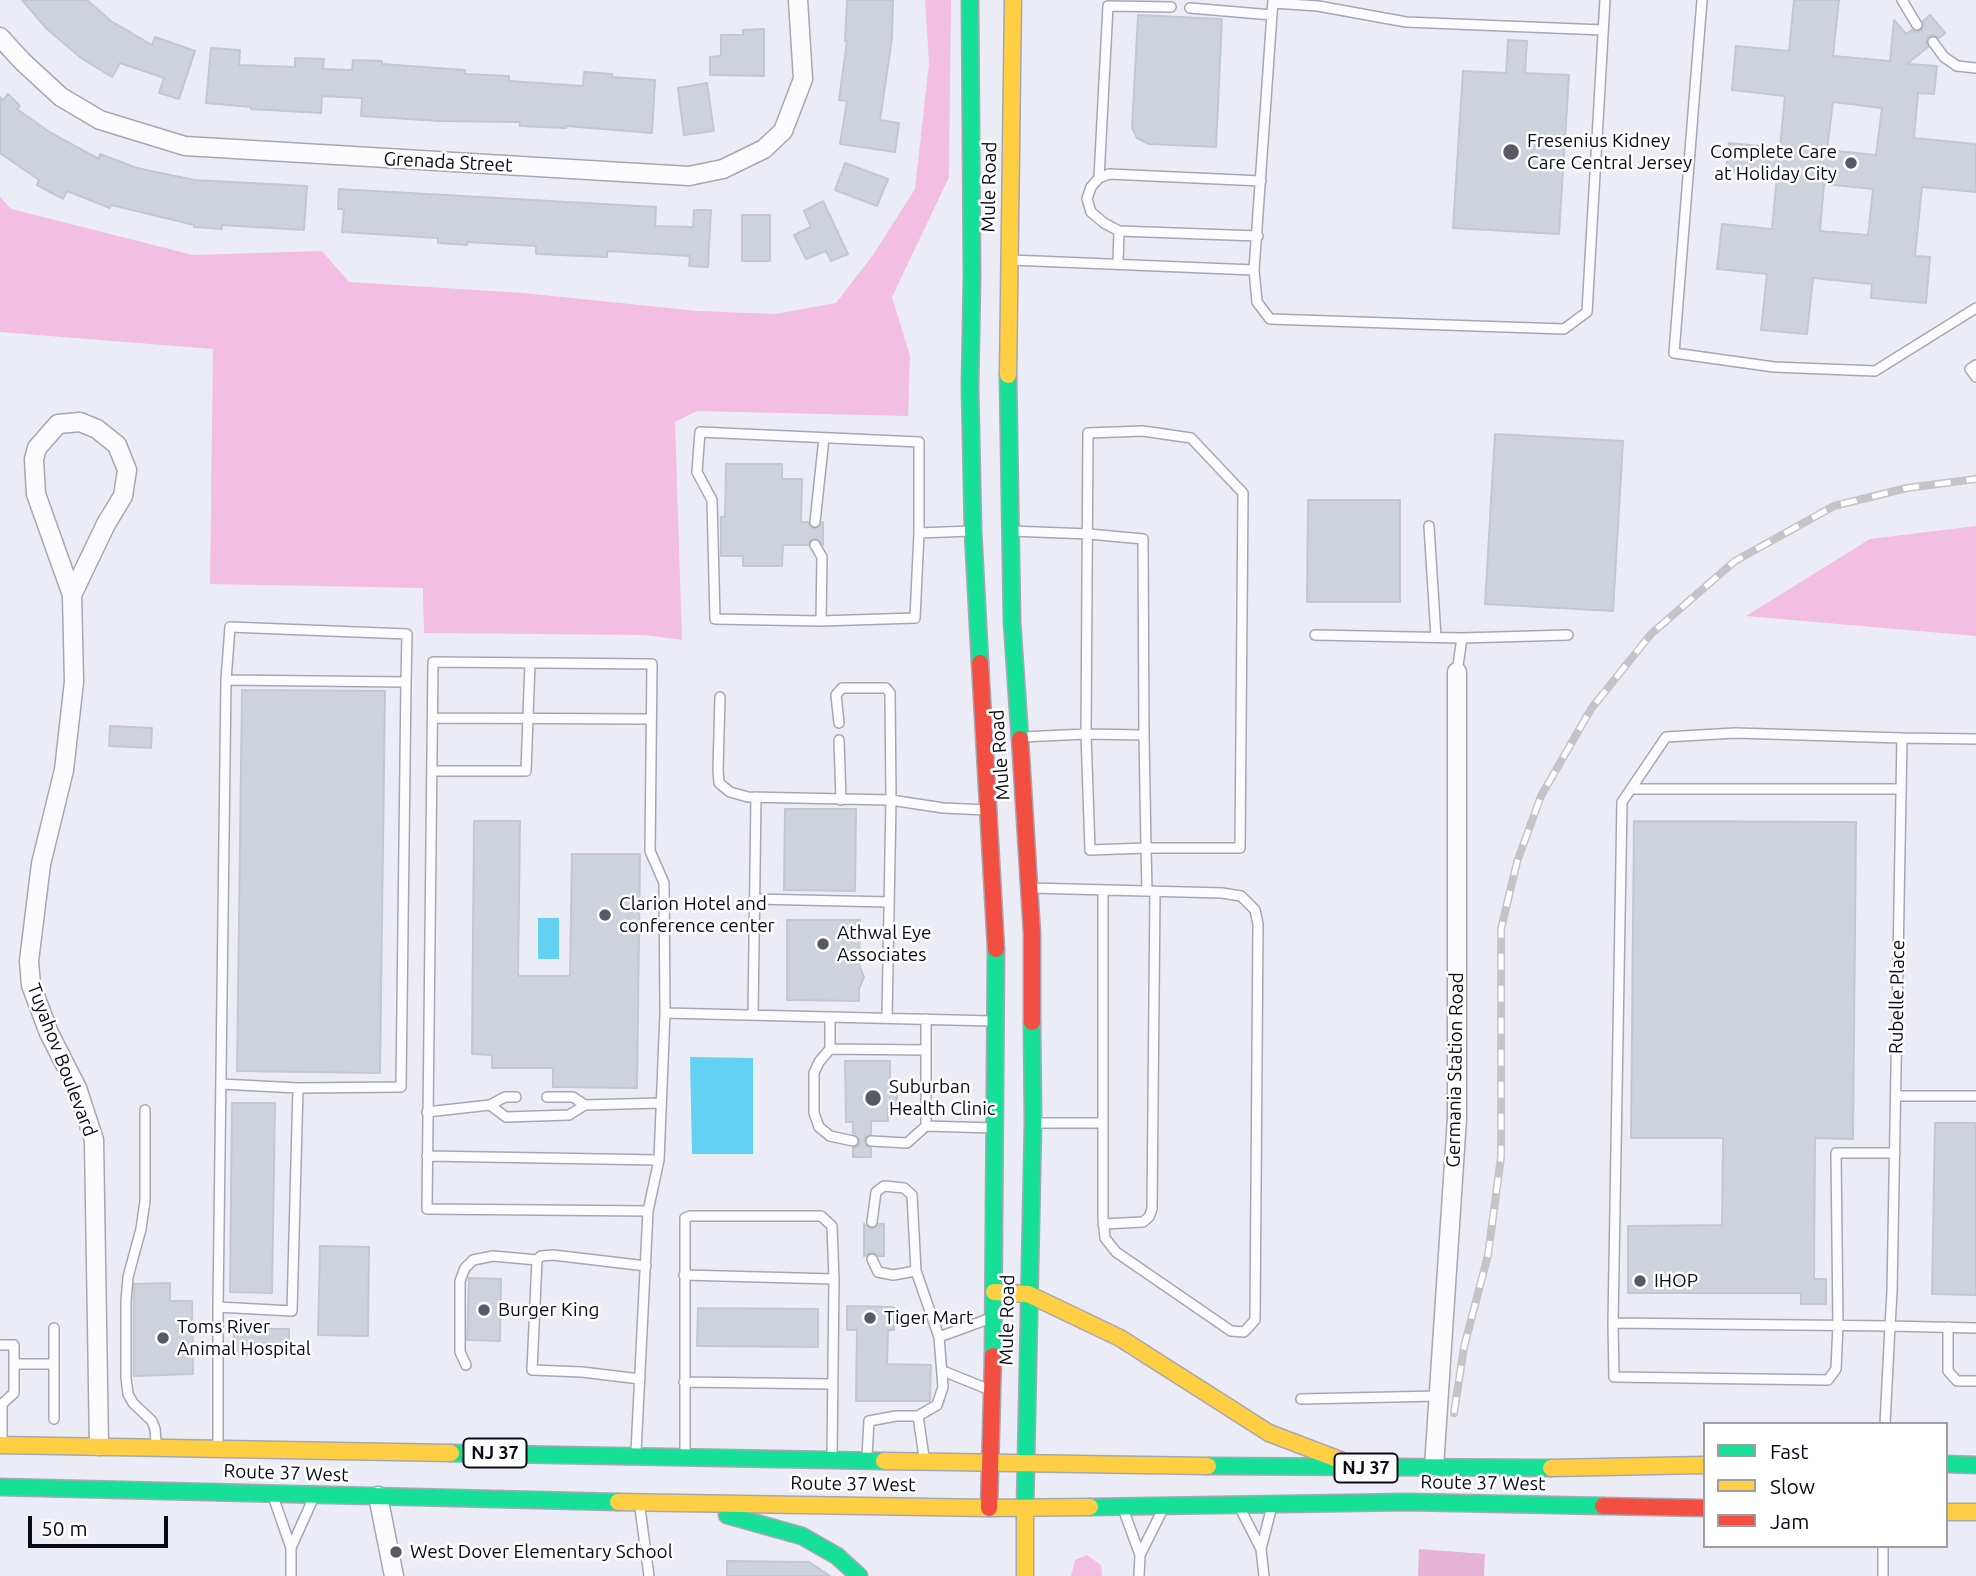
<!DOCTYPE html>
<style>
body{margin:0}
#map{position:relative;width:1976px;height:1576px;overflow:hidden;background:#ebecf6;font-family:Ubuntu,sans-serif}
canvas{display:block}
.legend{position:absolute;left:1703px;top:1422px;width:245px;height:126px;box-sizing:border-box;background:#fff;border:2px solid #9d9da2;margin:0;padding:9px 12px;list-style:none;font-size:21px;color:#0a0a17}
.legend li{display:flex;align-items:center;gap:14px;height:35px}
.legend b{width:35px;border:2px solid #9d9da2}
.scale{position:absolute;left:28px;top:1516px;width:140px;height:32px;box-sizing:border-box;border:4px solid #0a0a17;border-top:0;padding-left:9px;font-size:21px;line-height:24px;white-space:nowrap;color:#0a0a17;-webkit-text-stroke:5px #fff;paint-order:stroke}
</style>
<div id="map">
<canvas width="1976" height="1576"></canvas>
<ul class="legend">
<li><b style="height:9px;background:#16e098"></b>Fast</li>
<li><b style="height:9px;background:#ffcf43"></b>Slow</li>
<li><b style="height:9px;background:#f24e42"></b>Jam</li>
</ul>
<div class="scale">50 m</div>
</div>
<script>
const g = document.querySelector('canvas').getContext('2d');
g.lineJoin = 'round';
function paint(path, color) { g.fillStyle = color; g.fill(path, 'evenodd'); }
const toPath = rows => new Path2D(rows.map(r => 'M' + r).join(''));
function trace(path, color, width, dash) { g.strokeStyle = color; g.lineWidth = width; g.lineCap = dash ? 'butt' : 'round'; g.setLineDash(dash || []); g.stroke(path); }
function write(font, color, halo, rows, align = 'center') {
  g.font = font + ' Ubuntu,sans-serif'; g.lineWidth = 5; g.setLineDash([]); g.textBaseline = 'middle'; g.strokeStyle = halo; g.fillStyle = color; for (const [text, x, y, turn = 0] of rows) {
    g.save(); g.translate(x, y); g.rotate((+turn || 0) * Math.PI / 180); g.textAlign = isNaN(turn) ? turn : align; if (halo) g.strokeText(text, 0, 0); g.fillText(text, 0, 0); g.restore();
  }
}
const green = toPath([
 [925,0,951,0,949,177,892,297,910,356,908,416,697,411,675,422,682,640,644,635,424,633,423,588,210,584,213,349,0,332,0,197,11,209,193,255,322,251,349,282,523,293,698,311,775,314,836,303,873,255,915,189,929,63],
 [1976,526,1976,636,1746,616,1870,539],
 [1087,1555,1101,1565,1102,1576,1071,1576,1075,1560]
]);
const forest = toPath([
 [1419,1549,1485,1554,1484,1576,1418,1576]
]);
const water = toPath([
 [538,918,559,918,559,959,538,959],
 [690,1057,753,1058,753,1154,692,1154]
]);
const building = toPath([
 [22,0,87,0,111,21,152,45,155,37,195,51,179,99,159,93,164,78,120,63,112,77,81,58,47,29,22,0],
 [847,0,893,0,892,38,880,120,899,123,895,152,840,144,847,101,839,100,847,41,845,41,847,0],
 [1794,0,1839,0,1833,56,1890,61,1894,20,1906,34,1912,30,1916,32,1921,31,1924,26,1923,21,1930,15,1945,33,1939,38,1933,35,1928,37,1926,42,1928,47,1907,64,1937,66,1934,94,1918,93,1914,138,1976,144,1976,192,1922,187,1915,256,1930,257,1926,303,1871,298,1872,284,1813,278,1807,334,1761,330,1767,274,1717,269,1722,224,1772,229,1777,176,1726,171,1729,143,1780,148,1785,96,1732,90,1736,46,1789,51,1794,0],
 [1833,102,1882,108,1876,155,1827,150,1833,102],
 [1824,184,1873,189,1868,235,1820,231,1824,184],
 [1138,15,1222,19,1216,147,1149,144,1137,138,1132,128,1138,15],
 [764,29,764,76,710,75,710,57,721,56,721,35,743,35,743,30,764,29],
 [1508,40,1527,41,1525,73,1569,75,1559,234,1453,228,1463,71,1506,73,1508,40],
 [211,48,240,50,239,65,295,67,295,58,324,59,323,69,352,70,353,60,382,61,382,64,465,70,465,74,509,76,509,81,583,86,584,72,612,74,612,77,655,80,652,133,566,126,566,128,520,126,520,122,439,121,361,116,362,98,322,96,321,113,251,109,251,107,206,103,211,48],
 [707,83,714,131,684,135,678,88,707,83],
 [8,94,20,106,17,109,51,133,99,159,100,154,137,168,194,180,307,186,304,230,222,225,222,229,194,227,194,225,111,205,110,208,67,191,63,199,37,185,39,180,0,153,0,97,3,100,8,94],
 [845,163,888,179,877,206,835,190,845,163],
 [339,189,656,207,655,226,693,227,694,210,711,210,708,267,689,266,690,256,607,251,607,257,536,254,536,246,467,242,467,245,438,243,438,238,342,232,344,209,338,209,339,189],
 [823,201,848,254,831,261,826,251,806,259,794,235,811,227,804,211,823,201],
 [742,215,770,215,770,261,742,261,742,215],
 [1495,434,1623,441,1613,611,1485,604,1495,434],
 [726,464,782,464,782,479,802,479,801,522,808,522,810,527,815,529,823,522,823,545,816,538,811,539,808,545,783,545,782,566,743,566,743,556,721,556,721,517,725,517,726,464],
 [1308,500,1400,500,1400,602,1307,602,1308,500],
 [242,690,385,691,380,1073,237,1071,242,690],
 [110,726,152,728,151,748,109,746,110,726],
 [785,809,856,809,855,891,784,890,785,809],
 [474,821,520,821,518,976,570,976,572,854,640,854,637,1088,553,1087,553,1068,492,1068,492,1055,472,1054,474,821],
 [1634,821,1856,822,1853,1139,1815,1138,1814,1279,1826,1279,1826,1304,1801,1304,1801,1293,1628,1293,1628,1226,1722,1225,1723,1138,1631,1138,1634,821],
 [787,920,860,920,859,964,864,977,859,989,859,1001,787,1000,787,920],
 [845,1061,890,1061,890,1088,897,1087,897,1108,888,1108,888,1121,871,1121,871,1134,866,1137,864,1141,867,1146,871,1148,871,1157,853,1157,853,1148,859,1145,860,1140,853,1134,853,1122,846,1122,845,1061],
 [232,1103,275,1103,272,1293,230,1292,232,1103],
 [1935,1123,1976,1123,1976,1295,1932,1294,1935,1123],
 [864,1224,872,1229,879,1224,884,1224,884,1256,878,1256,872,1252,864,1256,864,1224],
 [320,1246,369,1247,368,1336,318,1335,320,1246],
 [469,1278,501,1279,500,1341,467,1340,469,1278],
 [170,1283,170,1301,192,1301,193,1374,134,1376,134,1284,170,1283],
 [847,1306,894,1307,894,1330,888,1330,887,1364,931,1365,930,1401,856,1401,857,1330,847,1330,847,1306],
 [698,1308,818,1309,818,1347,697,1346,698,1308],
 [234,1329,289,1329,289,1356,234,1355,234,1329],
 [727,1561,809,1562,830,1576,727,1576,727,1561]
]);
const lane = toPath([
 [1702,0,1674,353,1774,367,1875,371,1976,308],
 [1902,0,1917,25],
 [1273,3,1318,6,1406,22,1603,30],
 [1190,8,1272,15],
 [1933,42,1944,57,1957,66,1976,68],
 [1099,178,1108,6,1171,7],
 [1119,231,1258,236],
 [1011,260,1254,270,1273,0],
 [1118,263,1119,231,1104,223,1091,212,1087,199,1091,187,1099,178,1109,174,1261,181],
 [1254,270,1257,302,1270,319,1564,329,1587,312,1605,0],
 [1976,365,1970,369,1976,377],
 [815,522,824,438],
 [1429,526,1436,637],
 [1011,531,1089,534,1143,539,1144,735],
 [919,533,971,531],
 [815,545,822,557,821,621,915,618,919,533,919,442,700,432,697,472,712,500,715,619,821,621],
 [1315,635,1462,638],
 [1457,672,1462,638,1568,635],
 [226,680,230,627,407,634,406,682],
 [720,697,718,770,719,783,730,792,748,797,891,800,943,808,987,810],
 [433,718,651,719],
 [839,723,836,695,842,688,886,688,890,693,891,800,887,1018],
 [1022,737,1086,734,1144,735,1146,848,1240,848,1243,493,1191,438,1143,431,1088,433,1086,734,1090,850,1146,848,1147,891],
 [1902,738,1976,739],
 [839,740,841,800],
 [432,771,526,771,530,663],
 [1631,789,1901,789],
 [1031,888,1222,893,1241,896,1255,910,1258,924,1255,1320,1244,1332,1231,1331,1116,1252,1105,1238,1103,1218,1103,890],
 [754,899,889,902],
 [753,1015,756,797],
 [830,1017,830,1049,819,1062,814,1073,814,1113,819,1127,830,1136,853,1141],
 [830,1049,925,1050],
 [1896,1096,1976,1096],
 [547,1097,573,1097,585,1105],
 [490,1105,506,1117,569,1115,585,1105,661,1103],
 [145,1110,145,1201,141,1229,128,1277,126,1301,126,1378,128,1394,133,1403,152,1421,155,1429,156,1442],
 [427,1112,490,1105,505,1097,516,1097],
 [1034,1123,1103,1123],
 [926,1126,926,1019],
 [871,1141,907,1143,926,1126,993,1128],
 [427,1156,659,1160],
 [648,1211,427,1209,433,662,652,664,650,851,664,883,665,1013],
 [1103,1224,1143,1222,1149,1217,1152,1209,1155,891],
 [872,1259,878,1272,893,1275,916,1271],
 [684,1275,834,1279],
 [218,1307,292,1311,298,1088],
 [1613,1323,1614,1377,1828,1380,1836,1369,1838,1325,1836,1153,1895,1153],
 [1948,1327,1948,1371,1957,1381,1976,1381],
 [54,1328,54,1419],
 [939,1337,991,1318],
 [0,1345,14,1345,14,1393,2,1404],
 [14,1364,54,1364],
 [466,1365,460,1352,460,1281,465,1268,473,1260,493,1256,537,1260],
 [943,1371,990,1390],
 [640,1379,582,1372,532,1370,537,1260,541,1256,553,1255,646,1266],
 [684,1382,833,1384],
 [1301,1399,1438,1396],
 [0,1404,2,1404,2,1439],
 [918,1416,924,1457],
 [1885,1424,1890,1326,1892,1292,1902,738,1735,733,1666,737,1622,802,1613,1323,1890,1326,1976,1328],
 [218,1443,218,1307,226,680,406,682,401,1087,298,1088,221,1084],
 [685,1450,685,1218,690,1216,821,1216,832,1226,834,1279,832,1455],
 [636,1452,648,1211,659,1160,665,1013,993,1021],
 [867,1456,869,1421,896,1416,918,1416,937,1405,943,1387,939,1337,916,1271,912,1195,904,1188,884,1186,876,1192,872,1222],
 [275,1502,291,1548,312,1501],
 [640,1508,649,1576],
 [1242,1512,1261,1549,1264,1576],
 [1125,1514,1140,1555],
 [1261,1549,1271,1510],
 [291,1576,291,1548],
 [1139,1576,1140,1555,1161,1513],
 [1883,1576,1883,1546]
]);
const street = toPath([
 [0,37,23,62,61,97,100,120,185,146,689,176,723,169,764,149,783,131,803,79,798,0],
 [80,422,97,429,117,445,127,470,123,496,106,524,72,595,36,494,34,459,37,448,58,424,80,422],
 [72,595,74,682,64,770,41,864,29,961,31,985,49,1033,77,1088,94,1140,99,1446],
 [1434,1467,1457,1118,1457,672],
 [378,1496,394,1576]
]);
const fast = toPath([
 [970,0,972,275,970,387,973,531,980,663],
 [1008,375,1012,622,1020,739],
 [993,1356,996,949],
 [451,1453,884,1461],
 [1946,1464,1976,1465],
 [1208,1466,1551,1468],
 [0,1487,618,1502],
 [1090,1507,1408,1502,1603,1506],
 [1025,1508,1033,1123,1032,1022],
 [727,1515,802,1536,837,1556,859,1576]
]);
const slow = toPath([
 [1008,375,1013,0],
 [994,1292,1028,1294,1120,1338,1269,1433,1340,1460],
 [0,1445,451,1453],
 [884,1461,1208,1466],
 [1551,1468,1705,1465],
 [618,1502,989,1508,1090,1507],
 [1025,1508,1025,1576],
 [1946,1512,1976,1512]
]);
const jam = toPath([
 [980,663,996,949],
 [1020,739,1032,934,1032,1022],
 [1603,1506,1705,1508],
 [989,1508,993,1356]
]);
const rail = toPath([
 [1454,1413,1464,1347,1488,1255,1501,1157,1501,929,1517,862,1541,796,1591,709,1651,634,1735,561,1834,506,1907,488,1976,479]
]);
const markers = [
 [1511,152,9,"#595965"],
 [1851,163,7,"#595965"],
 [605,915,7,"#595965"],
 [823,944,7,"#595965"],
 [873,1098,9,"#595965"],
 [1640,1281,7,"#595965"],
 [484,1310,7,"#595965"],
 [870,1318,7,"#595965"],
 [163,1338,7,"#595965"],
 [396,1552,7,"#595965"]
];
const shields = [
 [495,1453,63],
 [1366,1468,63]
];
const shieldNames = [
 ["NJ 37",495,1453],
 ["NJ 37",1366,1468]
];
const poiNames = [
 ["Fresenius Kidney",1527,141],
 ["Care Central Jersey",1527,163],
 ["Complete Care",1837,152,"right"],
 ["at Holiday City",1837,174,"right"],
 ["Clarion Hotel and",619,904],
 ["conference center",619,926],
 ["Athwal Eye",837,933],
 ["Associates",837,955],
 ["Suburban",889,1087],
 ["Health Clinic",889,1109],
 ["IHOP",1654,1281],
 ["Burger King",498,1310],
 ["Tiger Mart",884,1318],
 ["Toms River",177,1327],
 ["Animal Hospital",177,1349],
 ["West Dover Elementary School",410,1552]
];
const streetNames = [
 ["Grenada Street",448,162,3],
 ["Mule Road",989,187,-89],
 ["Mule Road",1000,755,-94],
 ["Rubelle Place",1897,997,-89],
 ["Tuyahov Boulevard",62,1060,69],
 ["Germania Station Road",1455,1070,-89],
 ["Mule Road",1007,1320,-89],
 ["Route 37 West",286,1473,2],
 ["Route 37 West",1483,1483,1],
 ["Route 37 West",853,1484,1]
];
paint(green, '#f2bee3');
paint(forest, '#e6b3d8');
paint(water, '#63d1f2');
paint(building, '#ced2dd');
trace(building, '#c3c7d2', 2);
trace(lane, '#a6a7b3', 12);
trace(street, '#a6a7b3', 21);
trace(fast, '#a6a7b3', 19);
trace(slow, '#a6a7b3', 19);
trace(jam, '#a6a7b3', 19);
trace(lane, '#fcfcfe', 9);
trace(street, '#fcfcfe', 18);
trace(fast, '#16e098', 16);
trace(slow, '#ffcf43', 16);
trace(jam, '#f24e42', 16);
trace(rail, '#c4c4c7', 8);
trace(rail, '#fff', 5, [16]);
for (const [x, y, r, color] of markers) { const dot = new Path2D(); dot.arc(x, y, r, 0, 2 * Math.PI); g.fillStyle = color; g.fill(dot); trace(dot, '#fff', 2.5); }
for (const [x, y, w] of shields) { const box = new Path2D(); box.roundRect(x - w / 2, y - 14.5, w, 29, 5); g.fillStyle = '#fff'; g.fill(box); trace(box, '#0a0a17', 2); }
write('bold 18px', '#0a0a17', null, shieldNames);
write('19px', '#0a0a17', '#fff', poiNames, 'left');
write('19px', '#0a0a17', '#fff', streetNames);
</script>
